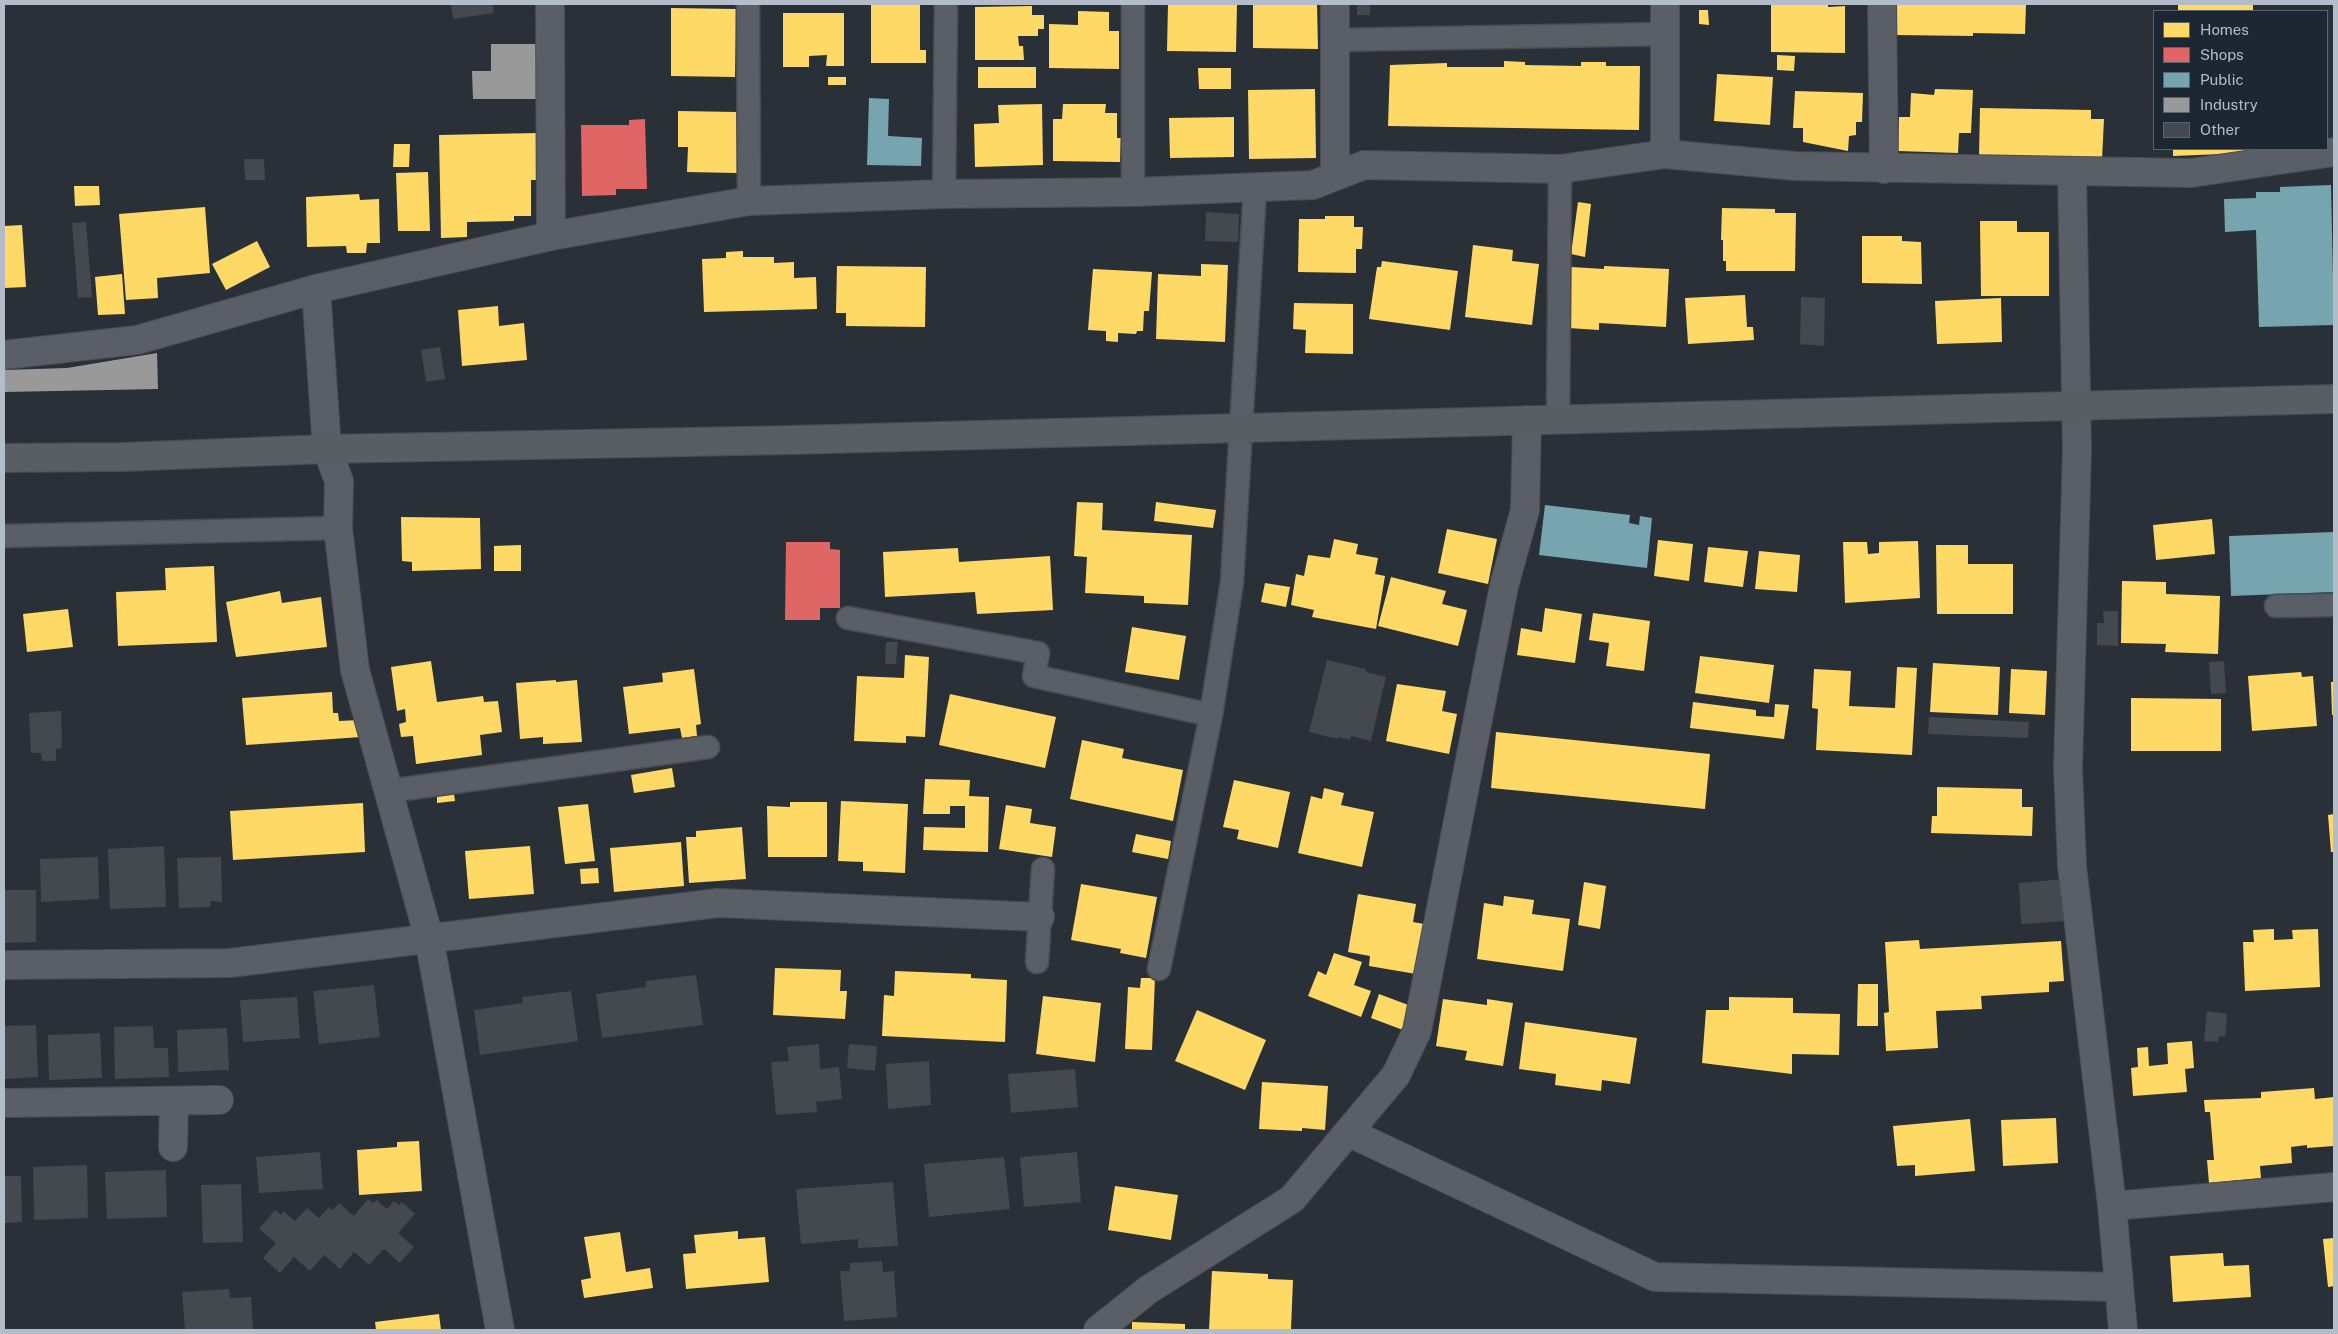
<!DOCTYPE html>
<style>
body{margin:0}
#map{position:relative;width:2338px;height:1334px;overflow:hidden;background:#2a3038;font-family:"Public Sans",sans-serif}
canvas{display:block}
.frame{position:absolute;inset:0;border:5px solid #b4bcc9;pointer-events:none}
.legend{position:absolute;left:2153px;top:10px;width:175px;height:140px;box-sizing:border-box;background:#1d2633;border:1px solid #59626f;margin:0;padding:6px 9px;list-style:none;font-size:15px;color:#b4bcc9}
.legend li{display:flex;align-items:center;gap:10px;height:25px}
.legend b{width:25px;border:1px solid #59626f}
</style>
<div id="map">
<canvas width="2338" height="1334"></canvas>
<div class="frame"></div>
<ul class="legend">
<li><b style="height:14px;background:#ffd966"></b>Homes</li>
<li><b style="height:14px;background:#e06666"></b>Shops</li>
<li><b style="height:14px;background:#76a5af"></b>Public</li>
<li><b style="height:14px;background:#999"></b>Industry</li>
<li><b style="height:14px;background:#444950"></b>Other</li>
</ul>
</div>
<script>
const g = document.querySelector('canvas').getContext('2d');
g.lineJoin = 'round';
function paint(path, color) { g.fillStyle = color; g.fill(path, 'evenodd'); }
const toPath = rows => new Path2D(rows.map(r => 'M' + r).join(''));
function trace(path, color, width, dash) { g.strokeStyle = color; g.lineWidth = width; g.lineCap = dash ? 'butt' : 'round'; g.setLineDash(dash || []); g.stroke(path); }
const homes = toPath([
 [1168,4,1237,4,1236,52,1167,51],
 [1253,4,1317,4,1318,49,1253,48],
 [1771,4,1828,4,1828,7,1845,6,1845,53,1771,52],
 [1911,4,2026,4,2025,34,1973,33,1973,36,1896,35,1896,5],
 [2178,4,2253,4,2253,11,2178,11],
 [871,5,920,5,920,50,926,50,926,63,871,63],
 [1032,6,1032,15,1044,15,1044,29,1038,29,1038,36,1018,36,1019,46,1023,46,1024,60,975,60,975,7],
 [671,8,736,9,735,77,671,76],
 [1699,10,1708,10,1709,25,1699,24],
 [1078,11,1109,12,1109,31,1119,31,1119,69,1049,68,1049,24,1078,25],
 [783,13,844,13,844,66,826,66,827,55,809,56,809,67,783,67],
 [1777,55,1795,56,1794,71,1777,70],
 [1504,61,1525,62,1525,65,1581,66,1581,62,1606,62,1606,66,1640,66,1639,130,1388,126,1390,65,1447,63,1447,67,1504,67],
 [978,67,1036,67,1036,88,978,88],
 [1198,68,1231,68,1231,89,1199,89],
 [1717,74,1773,77,1770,125,1714,121],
 [828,77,846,77,846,85,828,85],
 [1315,89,1316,158,1249,159,1248,90],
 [1935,89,1973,90,1971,133,1959,133,1958,153,1898,151,1899,117,1910,117,1911,93,1934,95],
 [1795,91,1863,93,1862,122,1856,122,1856,135,1849,136,1848,151,1803,142,1803,128,1793,128],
 [1042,104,1043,165,975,167,974,124,999,123,998,105],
 [1063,104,1106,104,1105,113,1117,113,1117,138,1121,138,1120,162,1053,161,1053,119,1062,119],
 [1980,108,2091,110,2091,119,2104,119,2102,160,1979,157],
 [678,111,737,112,737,173,687,172,688,147,678,147],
 [1234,117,1234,157,1170,158,1169,118],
 [537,133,538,180,531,180,531,216,514,216,514,221,467,222,467,237,441,238,439,135],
 [394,144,410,144,409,167,393,167],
 [2173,149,2247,149,2247,153,2173,156],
 [428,172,430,231,398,231,396,173],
 [74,186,99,186,100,205,75,206],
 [359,194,360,200,379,199,380,243,367,243,366,253,347,253,346,246,307,247,306,197],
 [1578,202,1591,204,1585,257,1571,254],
 [205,207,210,273,157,278,158,298,126,300,119,214],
 [1722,208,1775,209,1775,213,1796,213,1795,271,1726,271,1726,261,1723,261,1723,240,1721,240],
 [1325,216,1354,216,1354,227,1363,227,1362,249,1356,249,1356,273,1298,272,1299,219,1325,219],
 [1980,221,2017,221,2017,232,2049,232,2049,296,1981,296],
 [22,225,26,287,4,288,4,226],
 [1862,236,1902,236,1902,241,1921,242,1922,284,1862,283],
 [257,241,270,267,226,290,212,264],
 [1473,245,1513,250,1512,261,1539,264,1532,325,1465,317],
 [743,251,743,257,774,257,774,263,794,262,794,278,816,277,817,309,704,312,702,259,726,258,726,252],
 [1382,261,1458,271,1450,330,1369,319,1377,267,1381,267],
 [1201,264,1228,265,1225,342,1156,339,1158,274,1201,276],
 [837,266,926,267,925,327,846,326,846,313,836,313],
 [1604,266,1669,269,1666,327,1599,323,1599,330,1568,328,1571,267,1604,269],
 [1093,269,1152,272,1149,311,1144,311,1143,331,1137,331,1136,334,1118,333,1118,342,1106,341,1106,331,1088,330],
 [122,274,125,314,98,315,95,277],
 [1745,295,1747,327,1753,327,1754,340,1688,344,1685,298],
 [2001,298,2002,342,1937,344,1935,301],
 [1294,303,1353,304,1353,354,1305,353,1306,330,1293,329],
 [498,306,499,326,524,323,527,360,462,366,458,310],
 [1077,502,1103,503,1102,530,1192,535,1188,605,1144,603,1144,596,1085,593,1087,557,1074,556],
 [1156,502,1216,510,1213,528,1154,521],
 [401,517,480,518,481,569,412,571,412,562,402,561],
 [2212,519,2215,554,2156,560,2153,525],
 [1447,529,1497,539,1488,584,1438,573],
 [1334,539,1358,544,1356,554,1378,558,1375,574,1385,576,1376,629,1312,617,1314,610,1291,605,1296,574,1304,576,1308,555,1330,558],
 [1658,540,1693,544,1689,581,1654,576],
 [1918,541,1920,598,1845,603,1843,542,1867,542,1868,554,1879,553,1879,542],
 [521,545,521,571,494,571,494,546],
 [1936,545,1968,545,1968,564,2013,564,2013,614,1937,614],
 [1708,547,1748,551,1743,587,1704,582],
 [958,548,959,562,1050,556,1053,610,977,614,975,592,885,597,883,552],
 [1759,551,1800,555,1797,592,1755,589],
 [214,566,217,642,118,646,116,592,166,590,165,568],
 [1391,577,1446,591,1442,604,1467,610,1458,646,1378,626],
 [2122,581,2166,582,2166,594,2220,596,2218,654,2165,652,2166,644,2121,643],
 [1265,583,1290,587,1286,607,1261,602],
 [280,591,282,603,321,597,327,647,236,657,226,602],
 [1545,608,1582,614,1575,663,1517,655,1521,628,1542,632],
 [68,609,73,647,27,652,23,614],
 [1593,613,1650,621,1644,671,1606,666,1609,643,1589,640],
 [1132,627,1186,636,1179,680,1125,672],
 [905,655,929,657,925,737,906,736,906,743,854,741,857,676,904,678],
 [1700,656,1774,665,1769,703,1695,693],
 [431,661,437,702,483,696,484,702,498,701,502,732,480,735,482,755,416,764,413,736,401,737,399,724,406,722,405,709,397,711,391,667],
 [1933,663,2000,667,1998,715,1930,712],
 [1897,667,1917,668,1912,755,1816,750,1818,709,1812,708,1814,669,1851,671,1849,706,1895,708],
 [694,669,701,724,696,725,697,736,682,738,680,728,629,734,623,687,663,682,662,673],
 [2011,669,2047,671,2045,715,2009,713],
 [2301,672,2302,677,2313,676,2317,726,2252,731,2248,676],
 [556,680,556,682,577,680,582,742,543,744,543,737,520,739,516,683],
 [2331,682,2334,682,2334,715,2332,715],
 [1397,684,1446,691,1442,711,1457,714,1449,754,1386,741],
 [332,692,333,713,338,713,339,721,359,720,361,737,246,745,242,698],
 [950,694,1056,717,1045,768,939,745],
 [2131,698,2221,699,2221,751,2131,751],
 [1693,702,1756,710,1756,716,1774,717,1775,704,1789,705,1784,739,1690,728],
 [1496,732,1710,754,1705,809,1491,788],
 [1082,740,1124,749,1122,758,1183,770,1173,821,1070,799],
 [672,768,675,787,634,793,631,775],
 [925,779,970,780,969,796,989,797,988,852,923,850,924,827,965,828,965,806,950,806,950,814,923,814],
 [1234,780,1290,792,1278,848,1237,839,1239,830,1223,827],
 [1937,787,2022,789,2022,807,2033,807,2032,836,1931,833,1932,816,1937,816],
 [1324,788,1344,793,1341,805,1374,812,1362,867,1298,853,1311,796,1322,799],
 [454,794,455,801,437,803,437,795],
 [841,801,908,804,905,873,863,871,863,862,838,861],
 [790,802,827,802,827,857,768,857,767,806,790,807],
 [363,803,365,852,233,860,230,811],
 [588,804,595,861,565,864,558,807],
 [1006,805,1032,809,1030,823,1056,827,1052,857,999,849],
 [2334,814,2334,852,2331,852,2328,815],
 [742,827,746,879,689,883,686,837,696,837,696,831],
 [1136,834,1171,841,1168,859,1132,852],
 [681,842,684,886,614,892,610,848],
 [530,846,534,894,469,899,465,851],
 [598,868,599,883,581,884,580,869],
 [1584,882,1606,886,1600,929,1578,925],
 [1081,884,1157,897,1146,958,1120,953,1121,949,1071,940],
 [1358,894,1416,904,1413,922,1424,924,1416,974,1369,966,1370,956,1348,952],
 [1504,896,1534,900,1532,914,1570,919,1563,971,1477,959,1484,903,1503,906],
 [2274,929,2274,940,2293,939,2292,930,2318,929,2320,987,2245,991,2243,942,2254,942,2253,930],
 [1919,940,1920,949,2061,941,2064,981,2049,982,2049,992,1981,996,1982,1009,1936,1011,1938,1048,1886,1051,1884,1013,1889,1012,1885,942],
 [1334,953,1362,962,1354,985,1371,991,1361,1017,1308,996,1318,971,1326,975],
 [775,968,841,970,840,991,847,991,845,1019,773,1015],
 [895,971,971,974,971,978,1007,980,1005,1042,882,1036,884,995,894,996],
 [1141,978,1155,978,1152,1050,1125,1049,1128,987,1140,988],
 [1858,984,1878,984,1878,1026,1857,1026],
 [1379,994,1411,1006,1403,1030,1371,1018],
 [1043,996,1101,1003,1095,1062,1036,1054],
 [1729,997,1793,998,1793,1013,1840,1014,1839,1055,1792,1054,1792,1074,1702,1063,1706,1010,1729,1010],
 [1443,999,1487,1005,1487,999,1513,1003,1503,1066,1465,1060,1467,1051,1436,1046],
 [1197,1010,1266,1040,1245,1090,1175,1061],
 [1525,1022,1637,1038,1630,1084,1602,1080,1601,1091,1555,1085,1556,1074,1519,1069],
 [2192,1041,2194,1068,2185,1069,2187,1092,2133,1096,2131,1068,2138,1067,2137,1048,2148,1047,2149,1066,2168,1064,2167,1043],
 [1262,1082,1328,1086,1325,1130,1302,1128,1302,1131,1259,1129],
 [2314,1088,2315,1099,2334,1097,2334,1146,2307,1148,2307,1145,2291,1147,2292,1163,2260,1166,2261,1178,2209,1183,2207,1160,2214,1160,2210,1112,2205,1112,2204,1100,2261,1098,2261,1092],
 [2056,1118,2058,1163,2003,1166,2001,1120],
 [1970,1119,1975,1171,1915,1176,1915,1165,1897,1166,1893,1126],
 [419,1141,422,1191,359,1195,357,1150,397,1147,397,1142],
 [1115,1186,1178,1195,1171,1240,1108,1230],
 [738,1231,738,1239,765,1237,769,1282,686,1289,683,1254,696,1253,694,1235],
 [620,1232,626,1272,650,1268,653,1288,584,1298,581,1280,591,1278,584,1237],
 [2334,1238,2334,1286,2328,1287,2323,1239],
 [2223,1253,2224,1266,2249,1265,2251,1297,2173,1302,2170,1256],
 [1212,1271,1268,1274,1268,1279,1293,1280,1291,1330,1209,1330],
 [439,1314,441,1330,376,1330,375,1322],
 [1132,1322,1185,1324,1185,1330,1132,1330]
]);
const shops = toPath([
 [645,119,647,189,616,189,616,195,582,196,581,125,629,125,629,120],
 [786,542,830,542,830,549,840,550,840,608,820,608,820,620,785,620]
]);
const public = toPath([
 [869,98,889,99,888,136,922,138,921,166,867,165],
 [2331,185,2334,325,2259,327,2256,230,2225,232,2224,199,2256,198,2256,192,2280,192,2280,187],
 [1545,505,1630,515,1629,523,1639,525,1640,516,1652,518,1647,568,1539,555],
 [2334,532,2334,592,2231,596,2229,536]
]);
const industry = toPath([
 [491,44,536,44,536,99,473,99,472,71,491,71],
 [157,353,158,389,4,392,4,370,67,368]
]);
const building = toPath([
 [451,4,493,4,494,13,453,19],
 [1357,4,1370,4,1370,15,1357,15],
 [244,159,264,159,265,180,245,180],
 [1206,212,1239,214,1238,242,1205,241],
 [86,222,92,297,78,298,72,223],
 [1801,297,1825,298,1824,346,1800,344],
 [440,347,445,379,426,382,421,350],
 [2103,611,2118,611,2118,646,2097,645,2097,623,2104,623],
 [886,642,898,642,896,664,885,664],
 [1327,660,1366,669,1366,672,1386,677,1371,741,1351,736,1350,740,1339,737,1338,739,1309,732],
 [2224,661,2226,693,2211,694,2209,662],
 [61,711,62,748,56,749,56,761,42,761,41,753,31,753,29,713],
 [1929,717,2029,722,2028,738,1928,734],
 [164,846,166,907,110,909,108,849],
 [98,857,99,899,41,902,40,859],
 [221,857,222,902,211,901,210,907,179,908,177,858],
 [2065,879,2068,921,2021,924,2019,883],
 [4,890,36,890,36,942,4,943],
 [696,975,703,1025,602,1038,596,994,646,987,646,981],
 [374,985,380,1037,319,1044,313,991],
 [571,991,578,1041,480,1055,474,1010,523,1003,522,997],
 [297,997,300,1038,243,1042,240,1000],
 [2207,1011,2227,1014,2225,1037,2219,1036,2218,1042,2204,1041],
 [36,1025,38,1077,4,1079,4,1026],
 [153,1026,154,1048,168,1048,169,1077,115,1079,114,1027],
 [227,1028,229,1070,178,1072,177,1030],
 [100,1033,102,1078,49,1080,48,1035],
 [819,1044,820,1069,839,1067,842,1099,816,1102,817,1112,776,1115,771,1062,789,1061,787,1047],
 [849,1044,877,1046,875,1071,847,1068],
 [929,1061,931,1105,888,1109,886,1064],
 [1075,1069,1078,1107,1011,1113,1008,1074],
 [320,1152,323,1189,259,1193,256,1157],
 [1077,1152,1081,1202,1024,1207,1020,1157],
 [1004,1157,1010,1209,929,1217,924,1164],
 [87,1165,88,1218,34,1220,33,1167],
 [166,1170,167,1217,107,1219,105,1172],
 [4,1176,21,1176,22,1222,4,1223],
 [893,1182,898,1246,858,1248,858,1239,801,1244,796,1189],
 [241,1184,243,1242,203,1243,201,1185],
 [368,1199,373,1203,377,1200,387,1209,394,1201,399,1205,402,1202,415,1214,398,1233,414,1247,400,1263,384,1249,369,1265,354,1252,340,1269,324,1255,310,1271,294,1257,280,1273,263,1258,276,1243,259,1229,275,1210,281,1215,283,1211,295,1221,307,1208,319,1218,329,1207,333,1210,339,1203,354,1216],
 [882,1261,883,1272,894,1271,897,1317,844,1321,840,1271,850,1271,850,1263],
 [229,1289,230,1298,251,1297,253,1330,185,1330,182,1292]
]);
const lane = toPath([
 [748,4,749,201],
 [1133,4,1133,192],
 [1335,40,1665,34],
 [944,194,946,4],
 [1558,419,1560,169],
 [4,536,338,528],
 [2276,606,2334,605],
 [848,618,1038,653,1034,676,1211,715],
 [389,791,708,747],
 [1037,962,1043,869],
 [1159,969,1211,715,1232,582,1255,188]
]);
const street = toPath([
 [550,4,551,236],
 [1335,4,1335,175],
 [1882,4,1884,169],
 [1665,154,1665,4],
 [2072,173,2077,449,2068,768,2072,866,2112,1206,2123,1330],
 [316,289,327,449,339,481,338,528,355,670,429,938,500,1330],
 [4,355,137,340,316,289,551,236,749,201,944,194,1133,192,1313,185,1364,165,1560,169,1665,154,1795,166,2191,173,2334,152],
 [4,965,230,963,718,903,1040,917],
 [4,1103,219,1100],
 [1348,1132,1655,1277,2119,1287],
 [173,1147,174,1101],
 [2112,1206,2334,1187],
 [1098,1330,1148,1290,1292,1199,1396,1075,1417,1031,1504,586,1525,510,1527,420]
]);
const secondary = toPath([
 [4,458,122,457,327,449,791,440,2334,399]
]);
paint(homes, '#ffd966');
paint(shops, '#e06666');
paint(public, '#76a5af');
paint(industry, '#999');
paint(building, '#444950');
trace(lane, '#484c53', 25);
trace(street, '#484c53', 30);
trace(secondary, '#484c53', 30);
trace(lane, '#5a5e66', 22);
trace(street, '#5a5e66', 28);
trace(secondary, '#595d64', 28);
</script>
